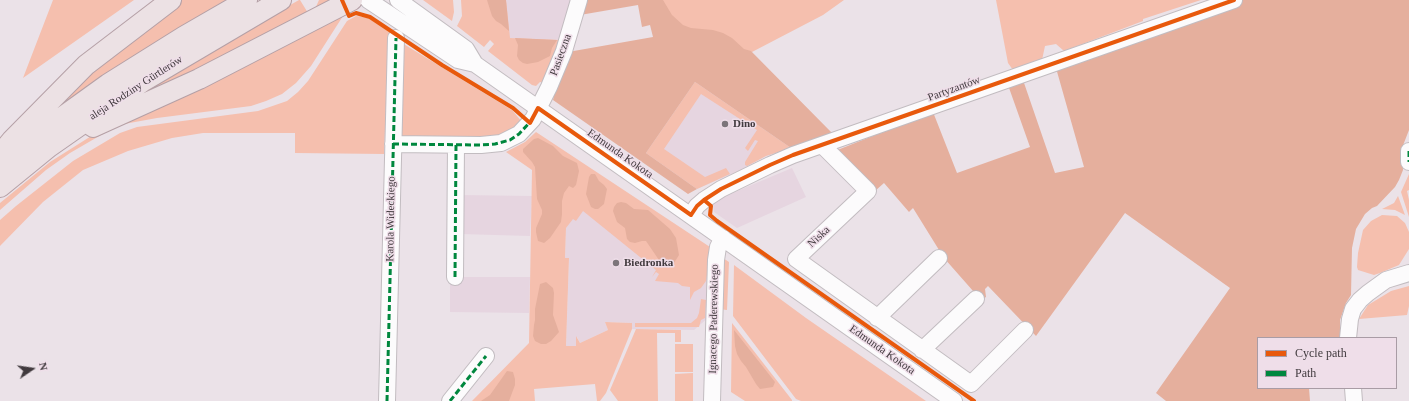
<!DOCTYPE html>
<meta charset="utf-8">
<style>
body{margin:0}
#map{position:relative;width:1409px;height:401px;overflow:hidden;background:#ebe2e8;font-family:Georgia,serif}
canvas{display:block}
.legend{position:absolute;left:1257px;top:337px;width:140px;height:52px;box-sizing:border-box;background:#efdee9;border:1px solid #a99ca5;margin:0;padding:5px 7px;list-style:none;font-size:12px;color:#413a3e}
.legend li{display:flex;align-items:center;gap:8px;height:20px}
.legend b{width:20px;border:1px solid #a99ca5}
.north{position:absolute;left:12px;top:349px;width:40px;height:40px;-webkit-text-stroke:3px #efdee9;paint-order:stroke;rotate:77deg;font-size:11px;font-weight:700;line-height:16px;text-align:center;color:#413a3e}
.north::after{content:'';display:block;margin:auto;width:14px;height:18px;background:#413a3e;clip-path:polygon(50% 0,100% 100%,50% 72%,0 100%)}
</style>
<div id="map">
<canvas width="1409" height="401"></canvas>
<ul class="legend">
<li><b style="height:5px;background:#e8590c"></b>Cycle path</li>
<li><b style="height:5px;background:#00873e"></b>Path</li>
</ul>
<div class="north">N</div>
</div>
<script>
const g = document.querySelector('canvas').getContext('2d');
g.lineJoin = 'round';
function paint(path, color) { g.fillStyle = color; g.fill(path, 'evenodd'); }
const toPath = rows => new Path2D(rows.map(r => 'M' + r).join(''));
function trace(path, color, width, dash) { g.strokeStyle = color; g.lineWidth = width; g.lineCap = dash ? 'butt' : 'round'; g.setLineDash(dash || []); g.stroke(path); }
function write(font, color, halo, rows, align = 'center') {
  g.font = font + ' Georgia,serif'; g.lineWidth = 3; g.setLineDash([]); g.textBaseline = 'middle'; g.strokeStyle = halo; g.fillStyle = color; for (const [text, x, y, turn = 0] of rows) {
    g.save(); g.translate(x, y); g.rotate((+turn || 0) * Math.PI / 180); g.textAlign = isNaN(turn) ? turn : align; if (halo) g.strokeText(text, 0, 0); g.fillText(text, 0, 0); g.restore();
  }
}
const built = toPath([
 [506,0,574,0,561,40,509,38],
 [695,82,791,148,766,156,741,170,697,189,646,153],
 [792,168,806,197,737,228,714,212,713,204,711,202],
 [460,195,532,196,530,236,460,234],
 [567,199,710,275,709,317,694,330,632,329,632,323,605,322,608,330,580,343,577,337,576,346,566,346,569,259,565,258],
 [450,277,530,277,529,313,450,312]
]);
const green = toPath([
 [53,0,134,0,23,78],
 [180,0,230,0,43,122,51,105],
 [299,0,300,0,308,13,315,9,319,0,335,0,336,3,107,113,172,72],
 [423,0,453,0,454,12,452,21],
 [461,0,506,0,510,38,561,40,545,83,540,82,536,86,532,85,488,51,494,44,490,40,484,47,457,26,462,16],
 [637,0,844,0,823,15,752,52,705,40],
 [996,0,1201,0,1143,19,1143,21,1064,51,1056,44,1045,46,1042,60,1013,70,1008,63],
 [341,13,343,16,311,66,296,83,282,94,266,101,251,106,157,118,124,124,101,135,70,153,46,170,0,210,0,203,50,162,96,133],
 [356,16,364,17,370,19,389,32,384,154,295,153,295,133,203,133,172,138,128,151,83,170,43,202,0,246,0,220,16,206,73,161,120,133,137,127,258,111,287,101,298,92,308,81,347,21],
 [402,43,512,110,522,122,518,127,497,138,404,139,400,132],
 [695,82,791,148,766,156,747,166,745,165,745,162,758,141,755,140,748,151,745,148,757,130,701,94,664,149,705,177,726,168,730,174,697,189,646,153],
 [536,132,710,247,710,275,707,275,706,281,701,288,694,292,690,300,690,287,682,286,678,283,655,281,659,274,656,272,652,277,656,270,583,211,576,221,573,219,566,228,565,258,569,258,566,346,576,346,576,336,580,343,608,330,605,322,632,323,632,329,606,393,600,401,597,401,595,384,534,389,535,401,472,401,529,343,532,170,506,152,525,142],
 [1409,174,1409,190,1407,191,1409,200,1409,217,1401,192],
 [1398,196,1405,215,1395,210,1382,209,1394,203],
 [1382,215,1397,216,1405,223,1409,232,1409,249,1399,265,1380,273,1374,275,1358,270,1357,267,1358,253,1363,230,1371,221],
 [720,256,729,262,727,310,718,309],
 [734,265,806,318,926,401,801,401,796,399,733,316],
 [1409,286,1409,306,1407,315,1359,319,1368,305,1373,302,1391,291],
 [701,299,706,300,705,318,701,320,699,327,635,327,635,323,691,323,697,318,699,313],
 [732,323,792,400,792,401,745,401,731,392],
 [636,329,681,330,681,342,675,342,675,333,657,333,658,401,618,401,610,390],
 [675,344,693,344,693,372,675,372],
 [693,373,693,401,675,401,675,374]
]);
const forest = toPath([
 [487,0,506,0,509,31,501,24,496,21,492,16],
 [585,0,663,0,672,15,683,25,691,28,713,30,723,33,732,38,744,49,751,51,832,133,791,148,695,82,646,153,697,189,688,194,553,100,556,87,568,52,653,37,650,25,642,27,638,5,580,15],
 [1237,0,1409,0,1409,130,1402,148,1403,170,1399,180,1395,187,1377,206,1372,208,1365,214,1356,229,1352,248,1351,295,1346,303,1340,320,1340,338,1258,338,1258,388,1309,388,1310,401,1166,401,1156,393,1230,288,1125,213,1036,336,988,286,985,289,986,297,981,300,944,258,913,208,909,212,884,183,875,191,835,151,933,112,957,173,1030,147,1008,85,1023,80,1055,173,1084,167,1056,68],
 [515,38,557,40,552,48,550,56,538,62,527,64,523,63,519,60,517,56,518,45],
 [538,138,553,146,563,156,577,163,579,171,576,185,573,188,569,186,564,193,562,201,562,214,561,222,550,238,544,243,538,241,536,232,536,228,542,214,542,210,537,199,535,167,532,162,523,152,523,149,534,139],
 [591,174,595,174,599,181,604,185,607,189,604,204,598,209,595,209,591,207,586,194,589,177],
 [621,202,626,203,634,209,648,210,670,229,676,238,679,255,674,263,670,266,661,263,646,241,642,241,635,243,630,242,627,239,625,228,617,222,613,211,614,207,617,203],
 [546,282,553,288,554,293,553,315,559,332,551,341,546,344,541,344,535,341,533,336,534,325,535,320,535,309,540,284],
 [734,330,775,382,773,387,760,389,756,384,746,367,741,361,737,354,735,346],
 [507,371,513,372,515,379,515,385,509,401,481,401,490,395]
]);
const minor = toPath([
 [368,0,458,60,475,64,954,401],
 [398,0,466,49,475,64],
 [393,144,481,145,501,143,519,134,533,119,549,87,564,51,579,0],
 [822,145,868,191,796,259,971,384,1025,330],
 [1409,151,1409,162],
 [691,215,697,206,704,200,721,189,770,165,793,155,1234,0],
 [455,277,456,145],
 [877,318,939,258],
 [1348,338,1350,319,1353,309,1360,300,1368,293,1386,280,1409,273],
 [922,350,976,299],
 [1353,388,1354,401],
 [387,401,396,38],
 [450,401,486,356],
 [712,401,716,260,718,247,723,238]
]);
const major = toPath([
 [93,127,199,79,352,0],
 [2,152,12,140,86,65,171,0],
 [0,166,40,133,108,84,183,37,247,0],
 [0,187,49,147,142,82,281,0]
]);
const quiet = toPath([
 [393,144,481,145,495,144,510,140,519,134,531,121],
 [1409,151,1409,162],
 [455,277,456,145],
 [387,401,396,38],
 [450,401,486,356]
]);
const cycleway = toPath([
 [342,0,349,16,356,13,370,17,442,65,513,108,530,123,538,108,691,215,697,206,704,200,721,189,770,165,793,155,1234,0],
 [704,200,711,206,710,215,717,221,974,401]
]);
const markers = [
 [725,124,4,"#7c757a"],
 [616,263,4,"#7c757a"]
];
const streetNames = [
 ["Pasieczna",561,55,-70],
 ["aleja Rodziny Gürtlerów",136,88,-33],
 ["Partyzantów",954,89,-20],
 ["Edmunda Kokota",620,154,35],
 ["Karola Wideckiego",391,219,-89],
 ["Niska",819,237,-43],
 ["Ignacego Paderewskiego",714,319,-89],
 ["Edmunda Kokota",882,350,35]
];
const poiNames = [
 ["Dino",733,124],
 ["Biedronka",624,263]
];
paint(built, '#e6d5e0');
paint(green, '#f5bfae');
paint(forest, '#e5af9d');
trace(minor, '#c2bcc0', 18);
trace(major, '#b5a0a6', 22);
trace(minor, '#fcfbfc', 16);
trace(major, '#ece1e4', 20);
trace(quiet, '#00873e', 3, [6, 3]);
trace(cycleway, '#e8590c', 4);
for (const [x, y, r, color] of markers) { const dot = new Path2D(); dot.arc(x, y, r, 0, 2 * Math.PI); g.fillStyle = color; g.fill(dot); trace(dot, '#efdee9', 1.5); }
write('11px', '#413a3e', '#efdee9', streetNames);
write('bold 11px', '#413a3e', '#efdee9', poiNames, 'left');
</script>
